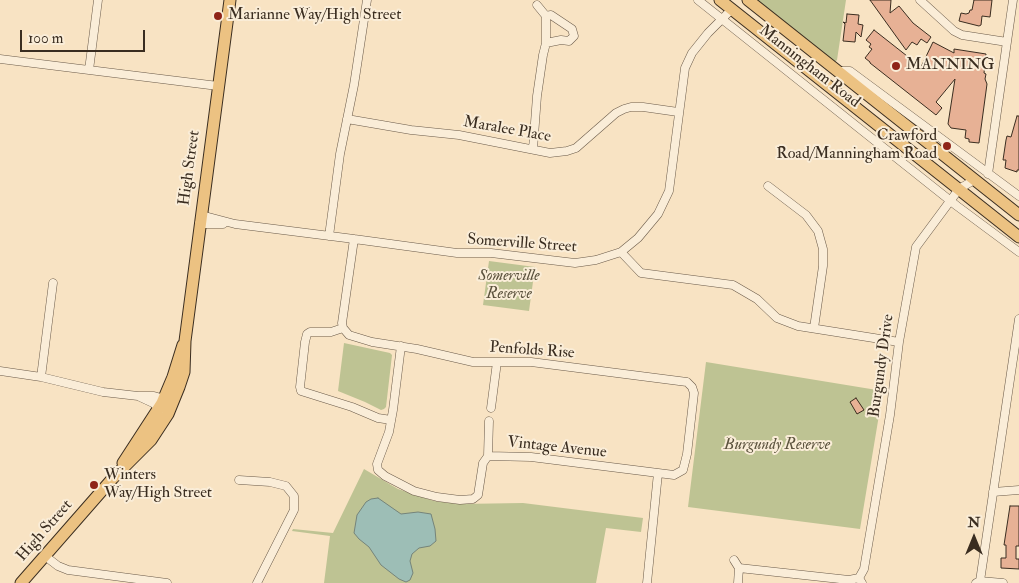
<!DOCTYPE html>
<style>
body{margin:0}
#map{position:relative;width:1019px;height:583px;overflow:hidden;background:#f8e3c3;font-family:"IM FELL Double Pica",serif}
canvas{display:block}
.north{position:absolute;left:949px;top:513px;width:50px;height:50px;-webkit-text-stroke:4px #faedd8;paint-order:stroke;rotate:0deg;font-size:14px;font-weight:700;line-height:20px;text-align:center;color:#3a2d20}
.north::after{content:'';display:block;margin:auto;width:18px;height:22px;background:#3a2d20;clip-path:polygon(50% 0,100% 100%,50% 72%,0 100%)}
.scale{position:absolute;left:20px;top:30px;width:125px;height:22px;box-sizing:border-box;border:2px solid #3a2d20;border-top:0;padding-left:6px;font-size:15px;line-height:18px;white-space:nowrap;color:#3a2d20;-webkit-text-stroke:4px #faedd8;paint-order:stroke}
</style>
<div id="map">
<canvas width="1019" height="583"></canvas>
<div class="north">N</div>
<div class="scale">100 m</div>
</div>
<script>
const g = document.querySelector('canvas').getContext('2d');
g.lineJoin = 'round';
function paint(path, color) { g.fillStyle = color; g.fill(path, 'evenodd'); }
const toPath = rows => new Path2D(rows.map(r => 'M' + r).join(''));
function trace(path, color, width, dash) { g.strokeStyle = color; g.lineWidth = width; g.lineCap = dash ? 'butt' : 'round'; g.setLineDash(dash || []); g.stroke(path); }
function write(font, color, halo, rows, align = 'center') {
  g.font = font + ' "IM FELL Double Pica",serif'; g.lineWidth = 4; g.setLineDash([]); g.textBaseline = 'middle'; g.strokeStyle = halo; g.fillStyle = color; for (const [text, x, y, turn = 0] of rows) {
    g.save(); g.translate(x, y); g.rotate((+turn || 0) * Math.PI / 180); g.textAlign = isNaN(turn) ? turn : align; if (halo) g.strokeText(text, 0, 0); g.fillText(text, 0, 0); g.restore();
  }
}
const green = toPath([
 [747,0,846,0,837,60,831,66],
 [489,261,535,267,529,311,483,305],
 [344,343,390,353,392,355,386,407,384,409,381,410,365,402,338,391],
 [706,362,883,391,860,529,688,507],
 [364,469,398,489,434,501,460,504,523,503,643,518,641,532,606,528,596,583,324,583,330,536,292,531,293,529,333,533]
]);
const water = toPath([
 [378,498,401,514,418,512,431,514,435,529,436,541,430,546,419,548,412,554,410,561,413,573,410,580,406,582,399,579,381,565,369,547,359,539,354,533,357,515,366,502,371,499,378,498]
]);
const building = toPath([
 [870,0,891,0,890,13,899,6,913,23,931,37,927,43,921,39,917,45,912,42,906,50,870,0],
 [974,0,992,0,990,17,982,16,981,25,979,26,959,21,961,13,966,14,969,13,970,10,972,10,974,0],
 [847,14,859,15,858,24,863,25,861,37,856,32,855,42,843,41,845,24,843,22,846,23,847,14],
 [874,30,921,67,933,42,954,53,954,49,986,54,984,73,986,74,985,79,987,84,979,143,969,142,969,139,965,138,966,130,951,128,948,124,955,79,936,102,942,108,936,115,870,63,870,62,865,58,872,49,869,47,871,44,866,40,874,30],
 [1017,116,1019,116,1019,170,1017,170,1017,172,1005,168,1006,160,1003,160,1006,140,1007,136,1011,137,1017,116],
 [856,398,864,410,857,414,850,402,856,398],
 [1010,506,1019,506,1019,546,1016,546,1016,559,1019,559,1019,569,1001,568,1001,558,1006,558,1006,545,1004,545,1010,506]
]);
const street = toPath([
 [698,0,957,206,1019,252],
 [920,0,954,31,962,35,1007,42],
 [546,16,551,15,572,29,574,36,569,41,561,40,546,43],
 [0,59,218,86],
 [89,70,98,0],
 [837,71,850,71,1019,196],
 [347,119,411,130,459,135,550,153,567,151,576,148,616,113,624,109,631,107,643,107,678,112],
 [533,149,537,96,543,55,546,43,546,16,537,5],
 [988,174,1013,0],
 [768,186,806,215,818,231,823,249,823,266,814,328],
 [201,215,235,224,354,239,457,253,491,253,575,263,596,260,621,252,638,238,658,214,669,191,685,68,692,53,708,33,731,10],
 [199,224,223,224],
 [329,236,340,154,354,85,367,0],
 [621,252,641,273,733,285,757,299,777,318,798,326,899,342],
 [343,328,342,323,354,239],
 [0,371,41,377,103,392,138,396,154,396,168,400],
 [41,377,53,283],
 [140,397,153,403,162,410],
 [491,408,497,362],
 [391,420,378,418,352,407,301,391,300,387,305,342,307,334,310,332,331,332,343,328,349,335,372,342,417,349,473,362,531,362,687,382,692,387,694,393,687,454,683,470,674,475,531,457,488,456,483,463,478,495,473,499,460,500,437,497,414,491,385,476,378,470,377,464,389,432,393,410,401,346],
 [488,456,489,421],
 [239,480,270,482,286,486,294,496,294,510,257,583],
 [993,492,1019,490],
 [45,556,58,566,68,570,167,583],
 [734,560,739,568,849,580,859,578],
 [980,581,1003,583],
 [647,583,658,473],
 [738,583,739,568],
 [862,583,859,578,864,569,890,415,899,342,916,247,959,189,974,180],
 [976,583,980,581,1019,319]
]);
const primary = toPath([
 [720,0,1019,237],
 [748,0,1019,215],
 [123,463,162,403,173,377,183,345],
 [21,583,113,478,151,440,168,414,179,387,184,372,185,341,230,0]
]);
const markers = [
 [218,16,5,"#8f2418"],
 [896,66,5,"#8f2418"],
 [947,146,5,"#8f2418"],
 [94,485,5,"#8f2418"]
];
const poiNames = [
 ["Marianne Way/High Street",228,16],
 ["MANNING",906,66],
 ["Crawford",937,137,"right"],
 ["Road/Manningham Road",937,155,"right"],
 ["Winters",104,476],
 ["Way/High Street",104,494]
];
const streetNames = [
 ["Manningham Road",809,67,38],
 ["Maralee Place",507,130,10],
 ["High Street",190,168,-82],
 ["Somerville Street",522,244,4],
 ["Penfolds Rise",532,351,4],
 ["Burgundy Drive",882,366,-82],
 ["Vintage Avenue",557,448,6],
 ["High Street",45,531,-49]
];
const parkNames = [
 ["Somerville",509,277],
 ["Reserve",509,295],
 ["Burgundy Reserve",777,446]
];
paint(green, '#bec393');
paint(water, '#9dbeb6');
trace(water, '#75847a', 1);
paint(building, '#e7b195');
trace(building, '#3a2d20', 1);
trace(street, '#6a5a49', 9);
trace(primary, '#3a2d20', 13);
trace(street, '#faedd8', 8);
trace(primary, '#ecc282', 11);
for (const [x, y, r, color] of markers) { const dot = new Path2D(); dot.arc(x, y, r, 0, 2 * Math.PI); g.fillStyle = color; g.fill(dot); trace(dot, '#faedd8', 2); }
write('16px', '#3a2d20', '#faedd8', poiNames, 'left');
write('16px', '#3a2d20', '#faedd8', streetNames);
write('italic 16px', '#5b523d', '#faedd8', parkNames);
</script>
